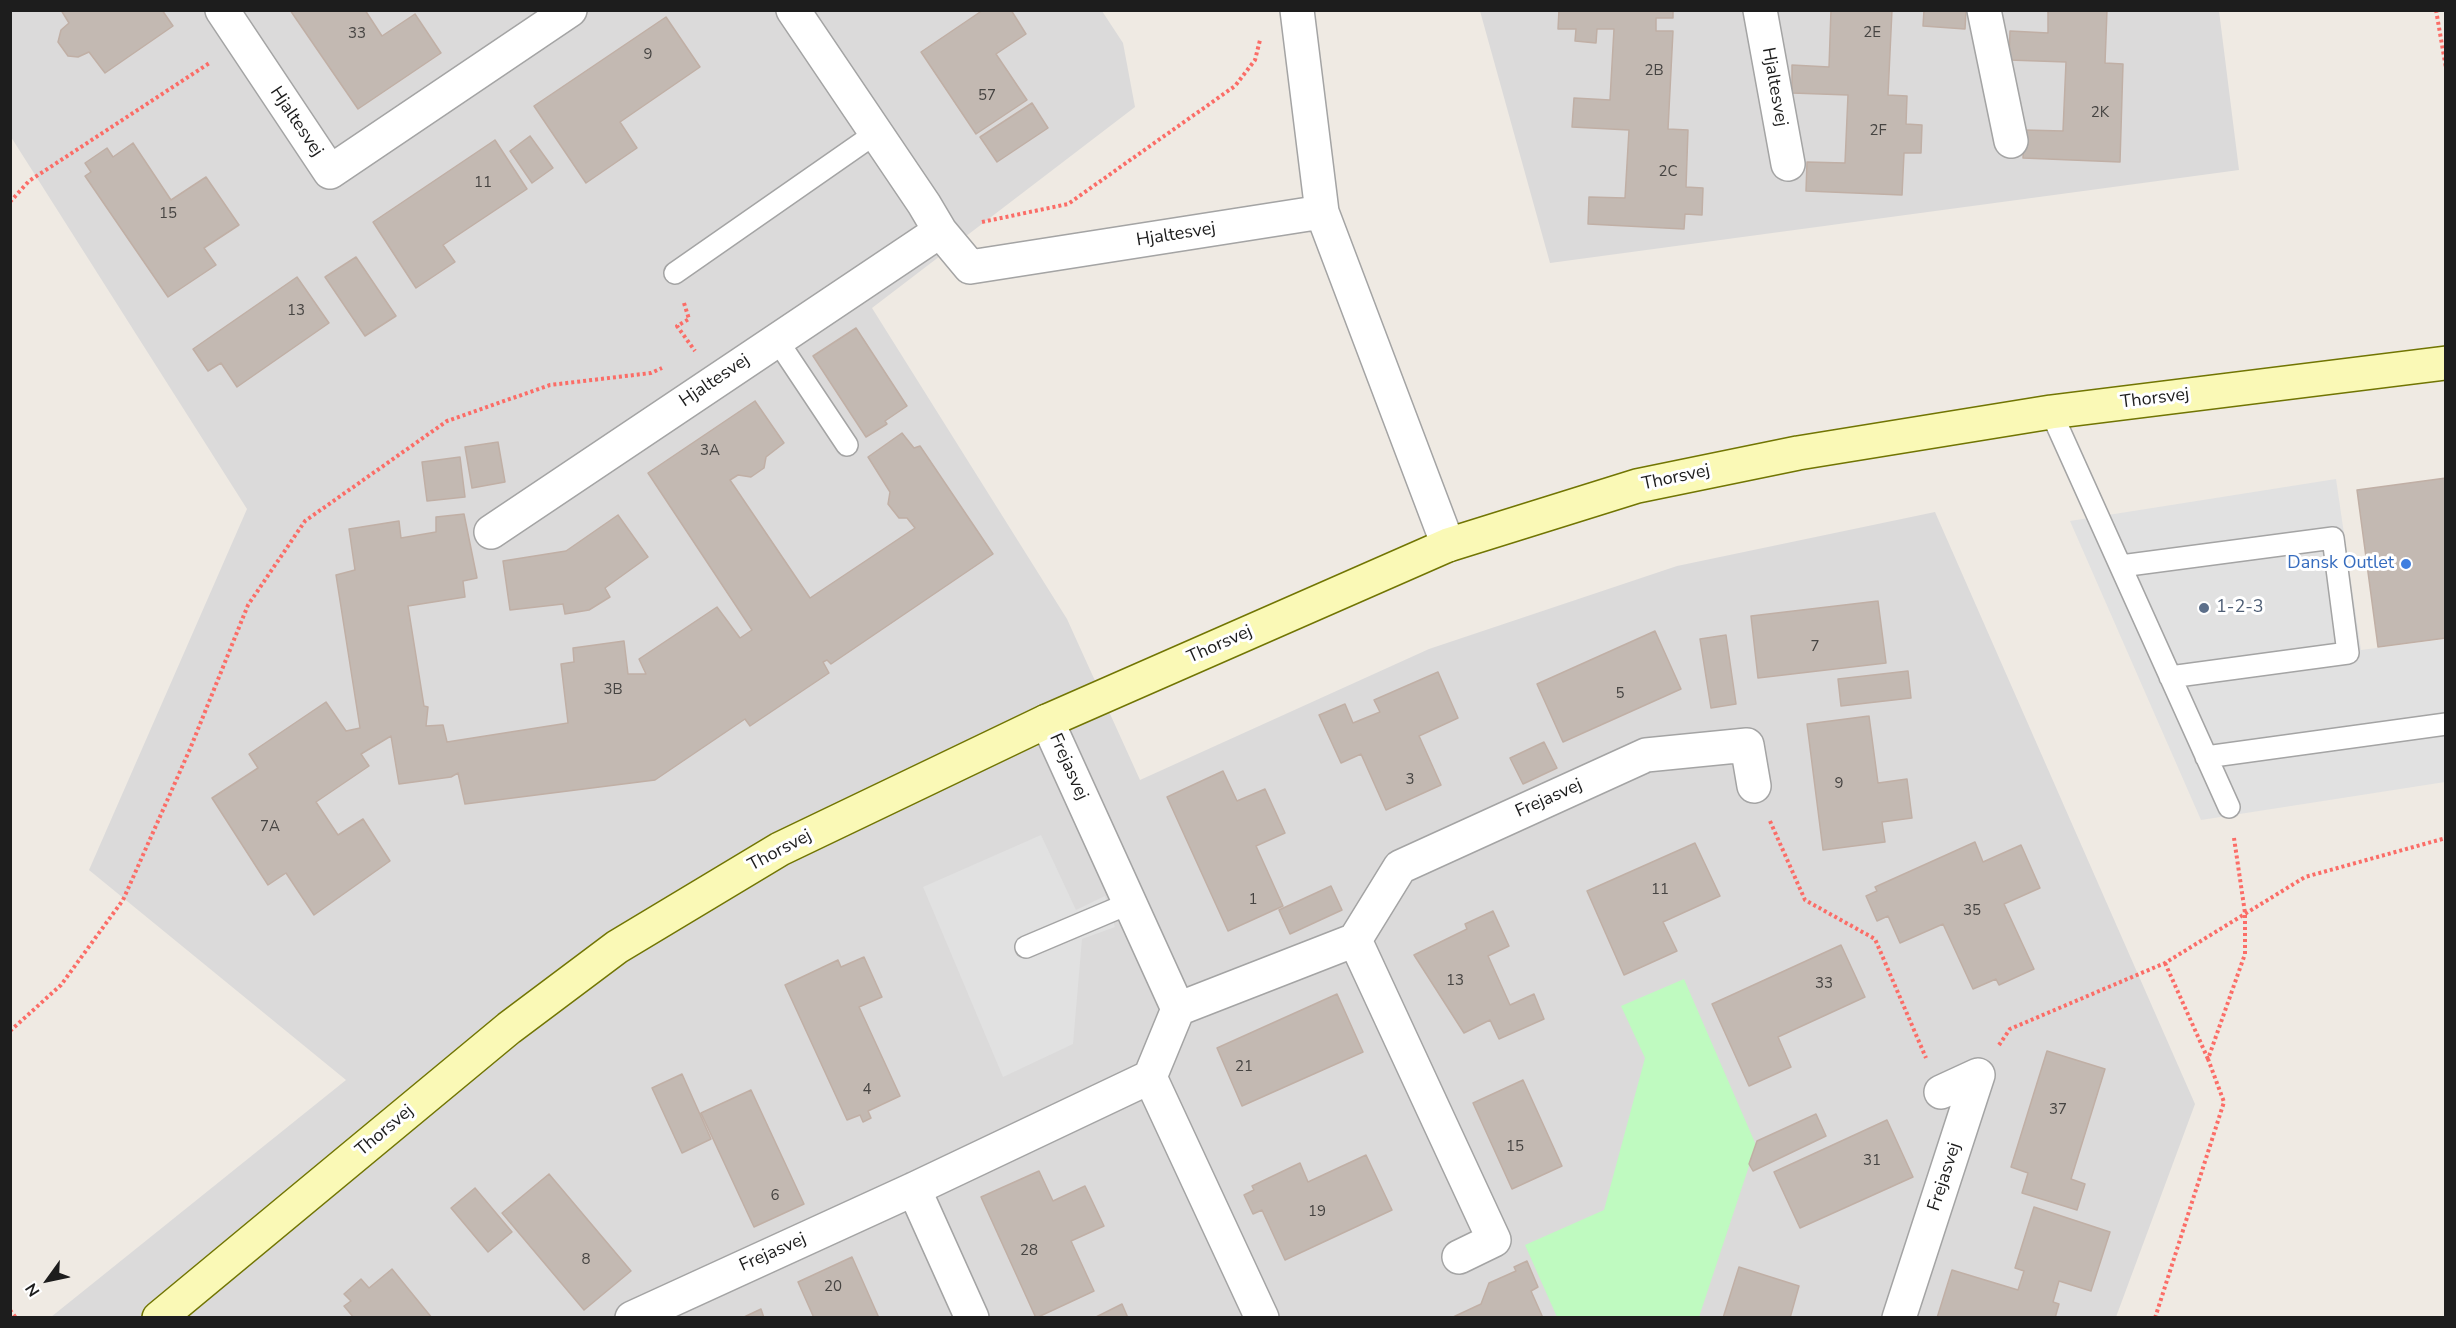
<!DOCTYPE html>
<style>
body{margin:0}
#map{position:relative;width:2456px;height:1328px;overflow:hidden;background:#efeae3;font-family:"Nunito Sans",sans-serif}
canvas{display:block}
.frame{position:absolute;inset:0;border:12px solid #1d1d1d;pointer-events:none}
.north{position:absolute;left:18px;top:1250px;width:60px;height:60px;-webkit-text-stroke:4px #fff;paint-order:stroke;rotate:237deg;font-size:16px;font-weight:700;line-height:24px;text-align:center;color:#1d1d1d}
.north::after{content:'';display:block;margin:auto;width:21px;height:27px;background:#1d1d1d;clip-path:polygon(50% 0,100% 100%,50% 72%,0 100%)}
</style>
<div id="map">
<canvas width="2456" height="1328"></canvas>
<div class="frame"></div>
<div class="north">N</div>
</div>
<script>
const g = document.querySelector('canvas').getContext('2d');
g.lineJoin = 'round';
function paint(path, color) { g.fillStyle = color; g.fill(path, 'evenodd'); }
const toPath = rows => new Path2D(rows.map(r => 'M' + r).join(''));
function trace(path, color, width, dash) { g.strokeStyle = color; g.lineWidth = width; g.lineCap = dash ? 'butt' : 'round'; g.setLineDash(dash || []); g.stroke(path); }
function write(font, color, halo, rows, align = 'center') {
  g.font = font + ' "Nunito Sans",sans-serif'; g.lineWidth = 6; g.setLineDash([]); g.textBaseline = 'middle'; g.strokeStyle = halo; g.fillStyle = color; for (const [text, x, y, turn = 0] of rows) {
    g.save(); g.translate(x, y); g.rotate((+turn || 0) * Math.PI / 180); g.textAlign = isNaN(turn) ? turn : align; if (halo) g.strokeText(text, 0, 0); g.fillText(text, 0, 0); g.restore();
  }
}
const residential = toPath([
 [11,11,1102,11,1123,43,1135,107,872,308,1067,619,1140,780,1429,649,1677,566,1935,512,2195,1104,2116,1317,51,1317,346,1080,89,870,247,509,11,137],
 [1480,11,2219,11,2239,170,1550,263]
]);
const park = toPath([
 [1684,979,1756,1145,1699,1317,1557,1317,1525,1245,1604,1210,1645,1058,1621,1006]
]);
const parking = toPath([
 [2336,479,2361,650,2445,639,2445,782,2201,820,2070,521],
 [1041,835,1076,910,1105,896,1115,927,1082,939,1073,1044,1003,1077,923,887]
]);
const building = toPath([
 [61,10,162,10,173,26,105,73,89,52,78,57,68,56,58,42,61,30,69,23,61,10],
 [290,10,365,10,382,36,415,14,441,53,358,109,290,10],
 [983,10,1011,10,1026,34,996,54,1027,100,976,134,921,52,983,10],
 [1559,10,1673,10,1673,18,1656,18,1656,31,1673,31,1668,129,1688,130,1686,187,1703,188,1702,215,1685,214,1684,229,1588,224,1589,197,1625,198,1629,130,1572,127,1574,98,1610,100,1614,29,1597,29,1596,43,1575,41,1576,29,1558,29,1559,10],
 [1831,10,1892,10,1888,95,1907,96,1906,124,1922,125,1921,153,1904,153,1902,195,1806,191,1807,162,1845,163,1848,95,1792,93,1792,65,1829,67,1831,10],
 [1924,10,1966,10,1965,29,1923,26,1924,10],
 [2048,10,2107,10,2105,63,2123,64,2120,162,2023,158,2024,130,2063,131,2066,62,2009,60,2010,31,2048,33,2048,10],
 [666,17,700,67,620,122,637,148,586,183,534,106,666,17],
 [1032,103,1048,128,997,162,980,137,1032,103],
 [530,136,553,168,532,183,510,151,530,136],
 [495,140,527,189,443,245,455,262,416,288,373,222,495,140],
 [133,143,171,200,206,177,239,225,204,248,216,265,168,297,85,176,91,172,85,163,107,148,113,157,133,143],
 [356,257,396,316,365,336,325,277,356,257],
 [297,277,329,323,237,387,221,363,208,371,193,349,297,277],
 [856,328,907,406,885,421,887,424,866,437,813,356,856,328],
 [755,401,784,443,766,457,764,468,751,477,738,475,730,480,810,598,915,528,907,518,899,518,888,504,890,492,868,457,902,433,914,448,920,446,993,554,831,664,827,660,823,662,829,673,750,726,745,719,655,780,465,804,458,773,451,777,399,784,391,736,361,754,369,766,316,802,338,835,363,819,390,861,314,915,286,873,268,885,212,798,258,768,249,754,326,702,346,731,360,728,336,575,355,570,349,529,399,521,401,538,436,532,436,517,464,514,477,578,463,581,465,597,408,606,424,706,428,707,426,726,443,725,447,742,568,723,561,664,574,662,573,648,624,641,628,674,646,674,639,659,717,607,740,638,752,630,648,473,755,401],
 [498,442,505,482,472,488,465,447,498,442],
 [460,457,465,497,427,501,422,462,460,457],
 [2446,478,2446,638,2378,647,2357,490,2446,478],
 [618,515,648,557,605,588,610,597,589,610,565,614,563,604,510,610,503,561,566,551,618,515],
 [1878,601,1886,663,1758,678,1751,616,1878,601],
 [1655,631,1681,689,1563,742,1537,684,1655,631],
 [1726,635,1736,704,1711,708,1700,639,1726,635],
 [1908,671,1911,698,1841,706,1838,679,1908,671],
 [1438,672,1458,718,1419,736,1441,785,1386,810,1361,754,1341,763,1319,715,1345,704,1353,723,1380,712,1374,700,1438,672],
 [1869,716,1878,783,1907,779,1912,818,1882,822,1885,842,1823,850,1807,724,1869,716],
 [1544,742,1557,768,1523,784,1510,758,1544,742],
 [1223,771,1237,801,1265,789,1285,833,1256,846,1283,906,1228,931,1167,797,1223,771],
 [1975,842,1983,862,2021,845,2040,888,2004,904,2034,969,1999,985,1996,979,1973,989,1943,924,1900,943,1888,916,1877,921,1866,896,1877,891,1875,887,1975,842],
 [1695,843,1720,896,1663,922,1677,951,1624,975,1587,891,1695,843],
 [1331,886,1342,910,1290,934,1279,910,1331,886],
 [1493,911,1509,946,1488,956,1510,1005,1534,994,1544,1019,1499,1039,1490,1020,1464,1033,1414,955,1467,929,1465,924,1493,911],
 [1841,945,1865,997,1778,1037,1791,1067,1749,1086,1712,1004,1841,945],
 [864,957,882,997,859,1007,900,1096,868,1111,871,1118,863,1122,860,1115,847,1120,785,985,838,960,841,967,864,957],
 [1337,994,1363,1052,1242,1106,1217,1048,1337,994],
 [2047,1051,2105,1069,2071,1179,2085,1184,2077,1210,2022,1193,2028,1173,2011,1167,2047,1051],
 [682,1074,711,1139,682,1153,652,1088,682,1074],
 [1523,1080,1562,1166,1512,1189,1473,1103,1523,1080],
 [751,1090,804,1204,754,1227,701,1113,751,1090],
 [1816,1114,1826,1136,1753,1171,1749,1164,1757,1141,1816,1114],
 [1887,1120,1913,1177,1800,1228,1774,1172,1887,1120],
 [1366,1155,1392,1210,1285,1260,1262,1210,1253,1214,1244,1195,1254,1190,1252,1186,1300,1163,1308,1182,1366,1155],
 [1039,1171,1053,1201,1085,1186,1104,1226,1071,1241,1094,1291,1036,1318,981,1197,1039,1171],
 [549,1174,631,1271,584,1310,502,1213,549,1174],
 [475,1188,512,1232,488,1252,451,1208,475,1188],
 [2034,1207,2110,1232,2091,1291,2059,1281,2053,1302,2059,1304,2055,1318,1937,1318,1952,1270,2018,1290,2024,1271,2015,1268,2034,1207],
 [852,1257,879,1318,814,1318,798,1282,852,1257],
 [1527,1261,1538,1287,1531,1291,1543,1318,1451,1318,1481,1304,1489,1283,1516,1271,1514,1267,1527,1261],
 [1739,1267,1799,1286,1790,1318,1723,1318,1739,1267],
 [392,1269,432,1318,354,1318,344,1306,351,1301,344,1294,361,1279,369,1288,392,1269],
 [1122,1304,1128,1318,1094,1318,1122,1304],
 [761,1309,764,1318,742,1318,761,1309]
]);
const path = toPath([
 [2436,10,2446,68],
 [10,202,29,181,211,62],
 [982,222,1068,204,1235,86,1255,60,1260,40],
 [684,303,689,319,677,326,695,351],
 [1770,821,1805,900,1875,939,1926,1058],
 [2165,963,2208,1059],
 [10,1031,61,985,123,900,190,749,248,605,305,521,447,421,550,385,651,373,662,368],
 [1999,1045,2010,1029,2165,963,2305,877,2446,838],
 [10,1310,16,1318],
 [2155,1318,2224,1102,2208,1059,2245,954,2245,913,2234,838]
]);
const lane = toPath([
 [675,273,876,133],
 [777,340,847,445],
 [2051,412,2229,807],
 [2121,566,2333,538,2348,653,2170,677],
 [2206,757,2446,724],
 [1026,947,1130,903]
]);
const street = toPath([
 [222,10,330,172,570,10],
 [793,10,924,204,940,231,970,267,1322,212,1448,545],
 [1297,10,1322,212],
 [1760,10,1788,164],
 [1984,10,2011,141],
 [491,532,940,231],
 [1047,721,1178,1009,1150,1077,1262,1318],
 [1355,940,1400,867,1646,755,1747,745,1754,786],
 [1178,1009,1355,940,1494,1240,1459,1257],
 [914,1189,972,1318],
 [632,1318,914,1189,1150,1077],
 [1899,1318,1978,1075,1941,1092]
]);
const secondary = toPath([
 [159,1318,509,1028,617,947,780,849,1047,721,1448,545,1637,486,1798,453,2051,412,2446,363]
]);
const markers = [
 [2406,564,6,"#3f7fe0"],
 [2204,608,6,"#5c6f8a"]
];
const numberNames = [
 ["2E",1872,33],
 ["33",357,34],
 ["9",648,55],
 ["2B",1654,71],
 ["57",987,96],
 ["2K",2100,113],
 ["2F",1878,131],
 ["2C",1668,172],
 ["11",483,183],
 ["15",168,214],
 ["13",296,311],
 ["3A",710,451],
 ["7",1815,647],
 ["3B",613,690],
 ["5",1620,694],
 ["3",1410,780],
 ["9",1839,784],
 ["7A",270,827],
 ["11",1660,890],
 ["1",1253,900],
 ["35",1972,911],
 ["13",1455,981],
 ["33",1824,984],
 ["21",1244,1067],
 ["4",867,1090],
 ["37",2058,1110],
 ["15",1515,1147],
 ["31",1872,1161],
 ["6",775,1196],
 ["19",1317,1212],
 ["28",1029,1251],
 ["8",586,1260],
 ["20",833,1287]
];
const streetNames = [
 ["Hjaltesvej",1774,87,80],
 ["Hjaltesvej",296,122,56],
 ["Hjaltesvej",1176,235,-9],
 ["Hjaltesvej",715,381,-34],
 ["Thorsvej",2155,399,-7],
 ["Thorsvej",1676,478,-12],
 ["Thorsvej",1220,645,-24],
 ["Frejasvej",1068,767,66],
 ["Frejasvej",1549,799,-24],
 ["Thorsvej",780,851,-28],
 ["Thorsvej",385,1131,-40],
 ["Frejasvej",1945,1177,-72],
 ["Frejasvej",773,1253,-24]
];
const shopNames = [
 ["Dansk Outlet",2394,564]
];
const serviceNames = [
 ["1-2-3",2216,608]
];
paint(residential, '#dbdada');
paint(park, '#bffac0');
paint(parking, '#e1e1e1');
paint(building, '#c3b9b2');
trace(building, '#c0afa5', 1.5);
trace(lane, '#a4a4a4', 24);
trace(street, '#a4a4a4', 36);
trace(secondary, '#717503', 36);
trace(path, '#fb6d67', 4, [3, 3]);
trace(lane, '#fff', 21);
trace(street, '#fff', 33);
trace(secondary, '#faf9b6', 33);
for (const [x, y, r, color] of markers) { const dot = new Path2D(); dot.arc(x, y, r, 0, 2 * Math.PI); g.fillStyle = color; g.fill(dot); trace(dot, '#fff', 2); }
write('15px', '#464442', null, numberNames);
write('18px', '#1d1d1d', '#fff', streetNames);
write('18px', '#366cbe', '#fff', shopNames, 'right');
write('18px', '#4e5e75', '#fff', serviceNames, 'left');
</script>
